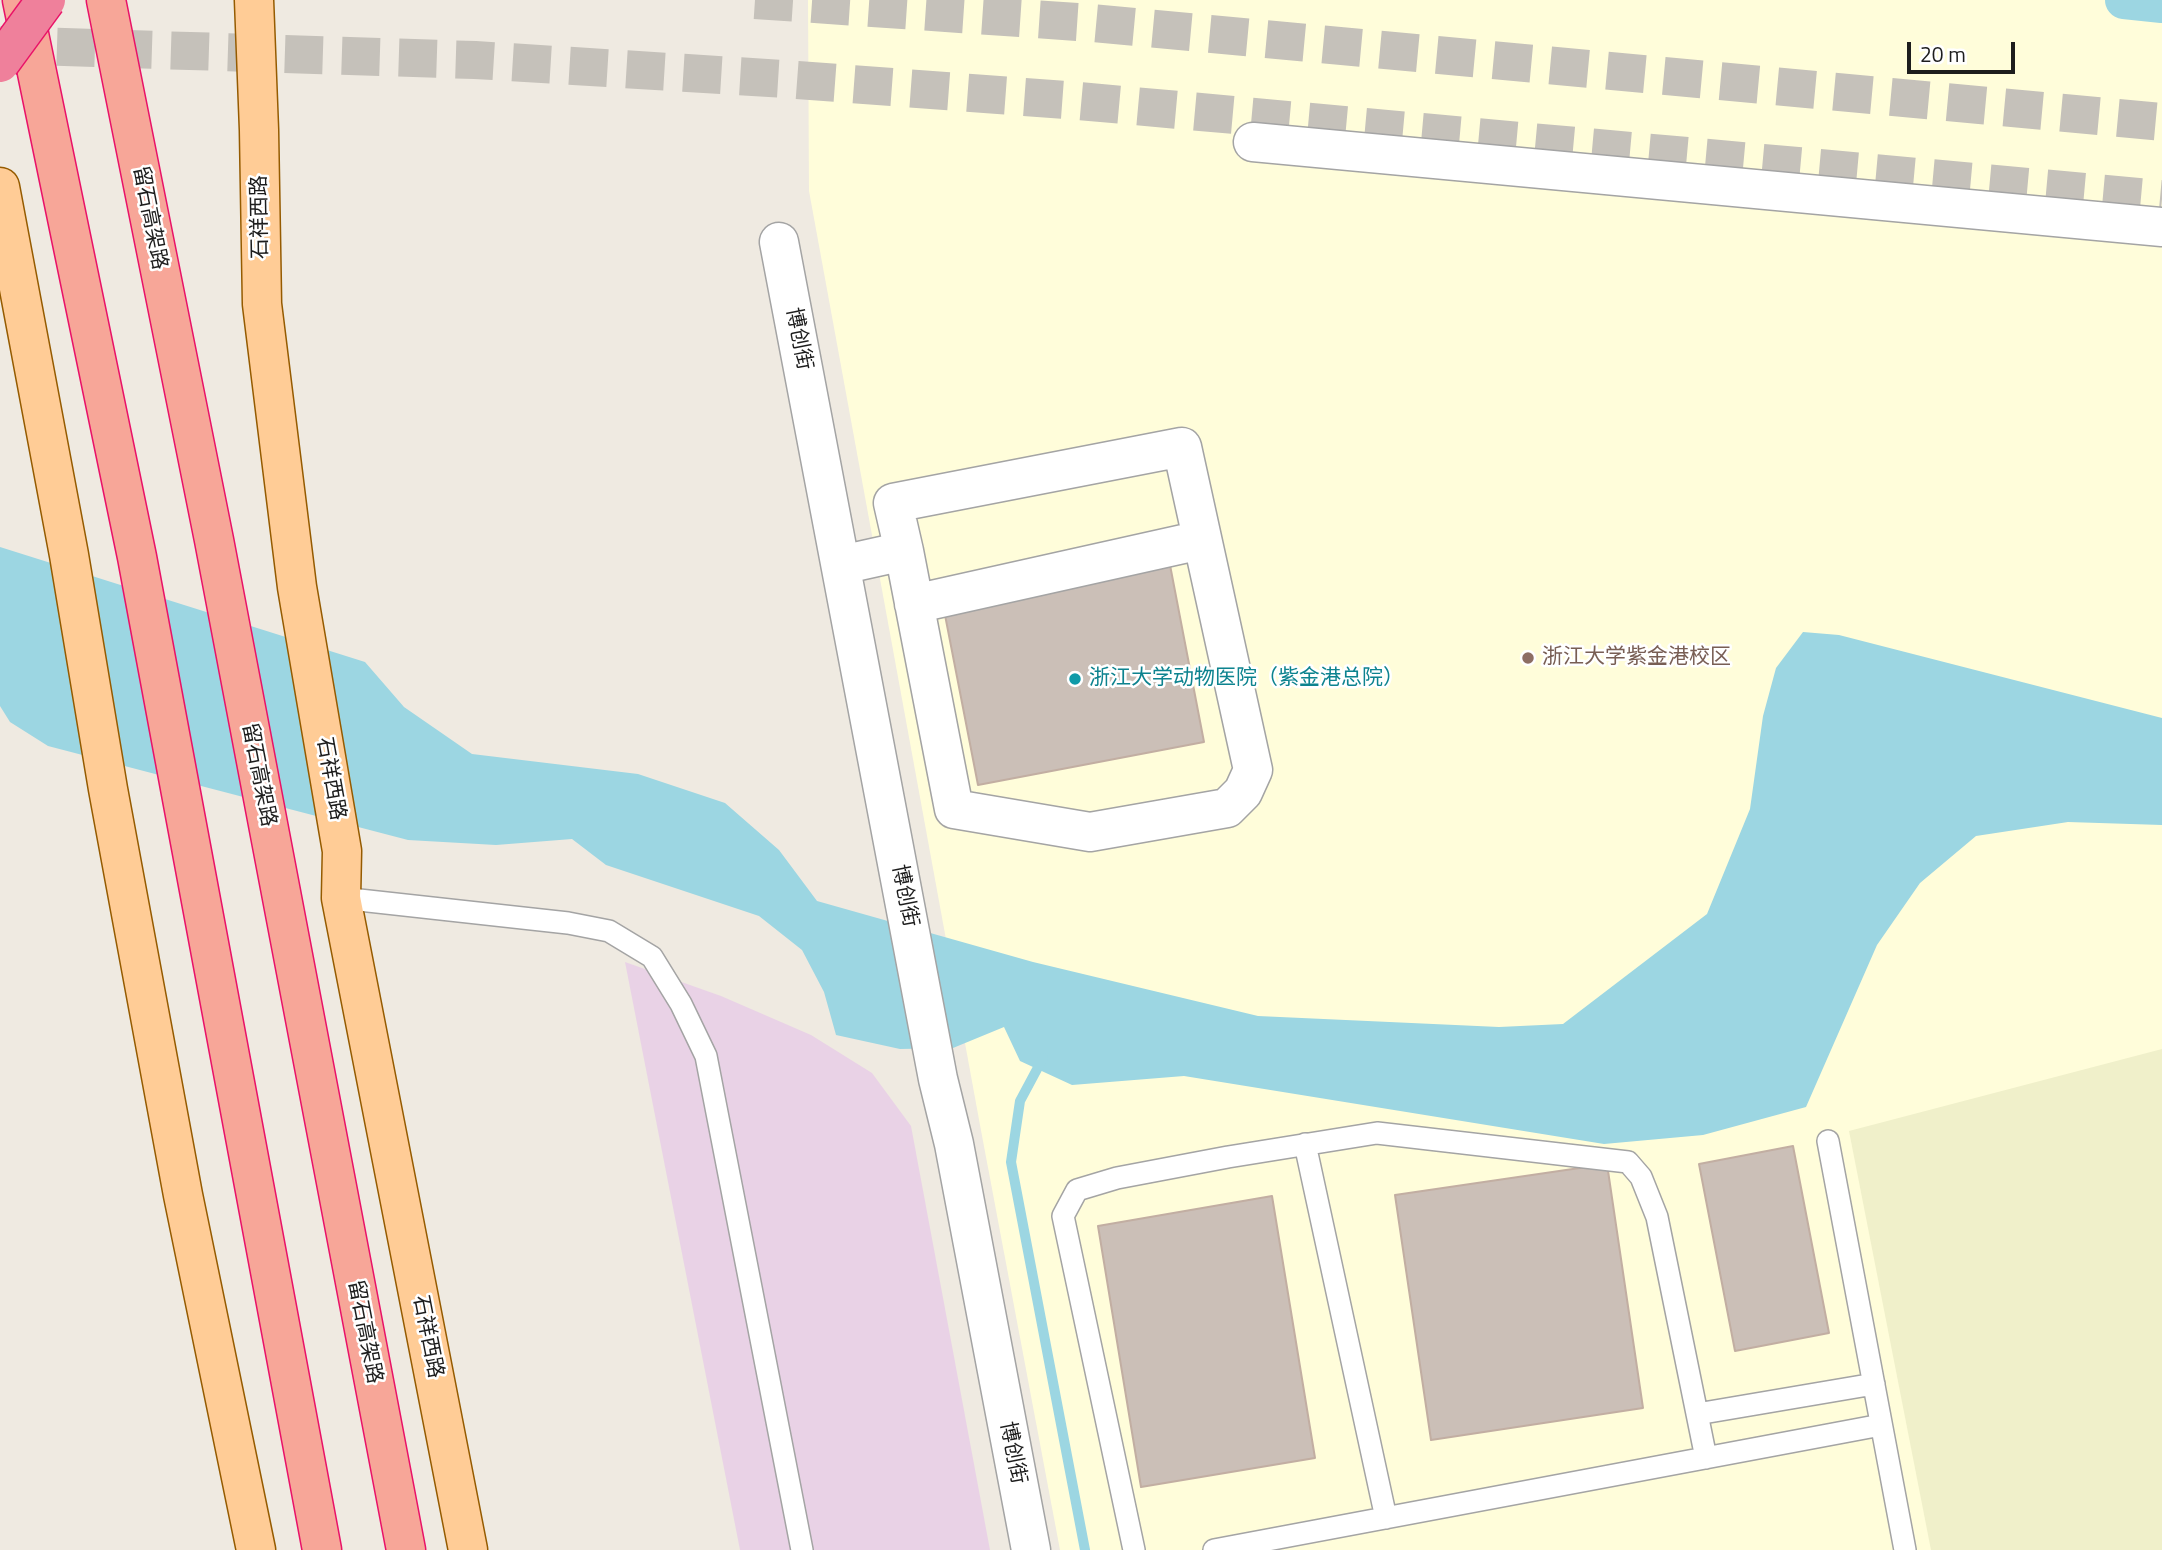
<!DOCTYPE html>
<meta charset="utf-8">
<style>
body{margin:0}
#map{position:relative;width:2162px;height:1550px;overflow:hidden;background:#efeae1;font-family:"Titillium Web",sans-serif}
canvas{display:block}
.scale{position:absolute;left:1907px;top:42px;width:108px;height:32px;box-sizing:border-box;border:4px solid #1d1d1d;border-top:0;padding-left:9px;font-size:21px;line-height:24px;white-space:nowrap;color:#1d1d1d;-webkit-text-stroke:5px #fff;paint-order:stroke}
</style>
<div id="map">
<canvas width="2162" height="1550"></canvas>
<div class="scale">20 m</div>
</div>
<script>
const g = document.querySelector('canvas').getContext('2d');
g.lineJoin = 'round';
function paint(path, color) { g.fillStyle = color; g.fill(path, 'evenodd'); }
const toPath = rows => new Path2D(rows.map(r => 'M' + r).join(''));
function trace(path, color, width, dash) { g.strokeStyle = color; g.lineWidth = width; g.lineCap = dash ? 'butt' : 'round'; g.setLineDash(dash || []); g.stroke(path); }
function write(font, color, halo, rows, align = 'center') {
  g.font = font + ' "Titillium Web","Noto Sans SC",sans-serif'; g.lineWidth = 5; g.setLineDash([]); g.textBaseline = 'middle'; g.strokeStyle = halo; g.fillStyle = color; for (const [text, x, y, turn = 0] of rows) {
    g.save(); g.translate(x, y); g.rotate((+turn || 0) * Math.PI / 180); g.textAlign = isNaN(turn) ? turn : align; if (halo) g.strokeText(text, 0, 0); g.fillText(text, 0, 0); g.restore();
  }
}
const industrial = toPath([
 [625,962,721,996,811,1035,872,1073,911,1126,990,1550,740,1550]
]);
const education = toPath([
 [808,0,2162,0,2162,1550,1060,1550,980,1125,809,191]
]);
const farmland = toPath([
 [2162,1049,2162,1550,1931,1550,1849,1131]
]);
const water = toPath([
 [0,547,365,662,404,707,472,754,638,774,725,803,779,850,817,901,1033,962,1258,1016,1499,1027,1563,1024,1707,914,1750,809,1763,716,1776,668,1803,632,1839,635,2162,718,2162,825,2068,822,1976,836,1920,883,1877,945,1806,1107,1703,1135,1604,1144,1184,1076,1072,1085,1020,1061,1004,1027,953,1048,900,1049,836,1035,824,992,802,950,759,916,606,865,572,839,496,845,408,840,48,746,10,722,0,706]
]);
const stream = toPath([
 [1043,1058,1020,1101,1011,1162,1085,1550]
]);
const canal = toPath([
 [2124,0,2162,4]
]);
const building = toPath([
 [1170,565,1204,742,978,785,945,615,1170,565],
 [1793,1146,1829,1333,1735,1351,1699,1164,1793,1146],
 [1607,1164,1643,1408,1431,1440,1395,1195,1607,1164],
 [1272,1196,1315,1458,1141,1487,1098,1226,1272,1196]
]);
const trunkTunnel = toPath([
 [755,0,1092,23,2162,122],
 [0,45,475,60,784,79,1079,101,2162,199]
]);
const service = toPath([
 [341,898,568,923,609,931,652,957,681,1004,706,1056,802,1550],
 [1828,1141,1905,1550],
 [1305,1144,1386,1518],
 [1697,1414,1874,1384],
 [1134,1550,1063,1216,1077,1190,1117,1178,1228,1157,1377,1133,1628,1162,1641,1177,1657,1217,1706,1458],
 [1214,1550,1881,1425]
]);
const minor = toPath([
 [1253,142,2162,227],
 [841,565,904,551,893,503,1182,447,1253,770,1243,792,1227,808,1090,832,954,809,904,551],
 [914,604,1201,540]
]);
const tertiary = toPath([
 [779,242,938,1079,954,1144,1031,1550]
]);
const primary = toPath([
 [254,0,259,130,262,304,297,587,342,851,341,898,468,1550],
 [0,187,69,555,108,789,183,1195,256,1550]
]);
const trunk = toPath([
 [22,0,137,557,322,1550],
 [106,0,214,540,406,1550]
]);
const motorwayBridge = toPath([
 [0,63,46,0]
]);
const markers = [
 [1528,658,7,"#8d6e63"],
 [1075,679,7,"#0f9aa8"]
];
const streetNames = [
 ["石祥西路",261,217,-91],
 ["留石高架路",149,218,79],
 ["博创街",798,339,79],
 ["留石高架路",258,775,79],
 ["石祥西路",330,779,80],
 ["博创街",904,896,79],
 ["留石高架路",364,1332,79],
 ["石祥西路",427,1337,79],
 ["博创街",1012,1453,79]
];
const educationNames = [
 ["浙江大学紫金港校区",1542,658]
];
const cultureNames = [
 ["浙江大学动物医院（紫金港总院）",1089,679]
];
paint(industrial, '#e9d2e6');
paint(education, '#fffdda');
paint(farmland, '#f0f0ca');
paint(water, '#9cd6e2');
trace(stream, '#9cd6e2', 10);
trace(canal, '#9cd6e2', 38);
paint(building, '#cbbfb7');
trace(building, '#c2aea2', 2);
trace(trunkTunnel, '#c5c1ba', 38, [38, 19]);
trace(service, '#a4a4a4', 24);
trace(minor, '#a4a4a4', 41);
trace(tertiary, '#a4a4a4', 41);
trace(primary, '#955b00', 41);
trace(trunk, '#e91268', 41);
trace(service, '#fff', 21);
trace(minor, '#fff', 38);
trace(tertiary, '#fff', 38);
trace(primary, '#ffcc96', 38);
trace(trunk, '#f7a698', 38);
trace(motorwayBridge, '#e91268', 41, []);
trace(motorwayBridge, '#ef809b', 38);
for (const [x, y, r, color] of markers) { const dot = new Path2D(); dot.arc(x, y, r, 0, 2 * Math.PI); g.fillStyle = color; g.fill(dot); trace(dot, '#fff', 2.5); }
write('21px', '#1d1d1d', '#fff', streetNames);
write('21px', '#785e54', '#fff', educationNames, 'left');
write('21px', '#0d838f', '#fff', cultureNames, 'left');
</script>
